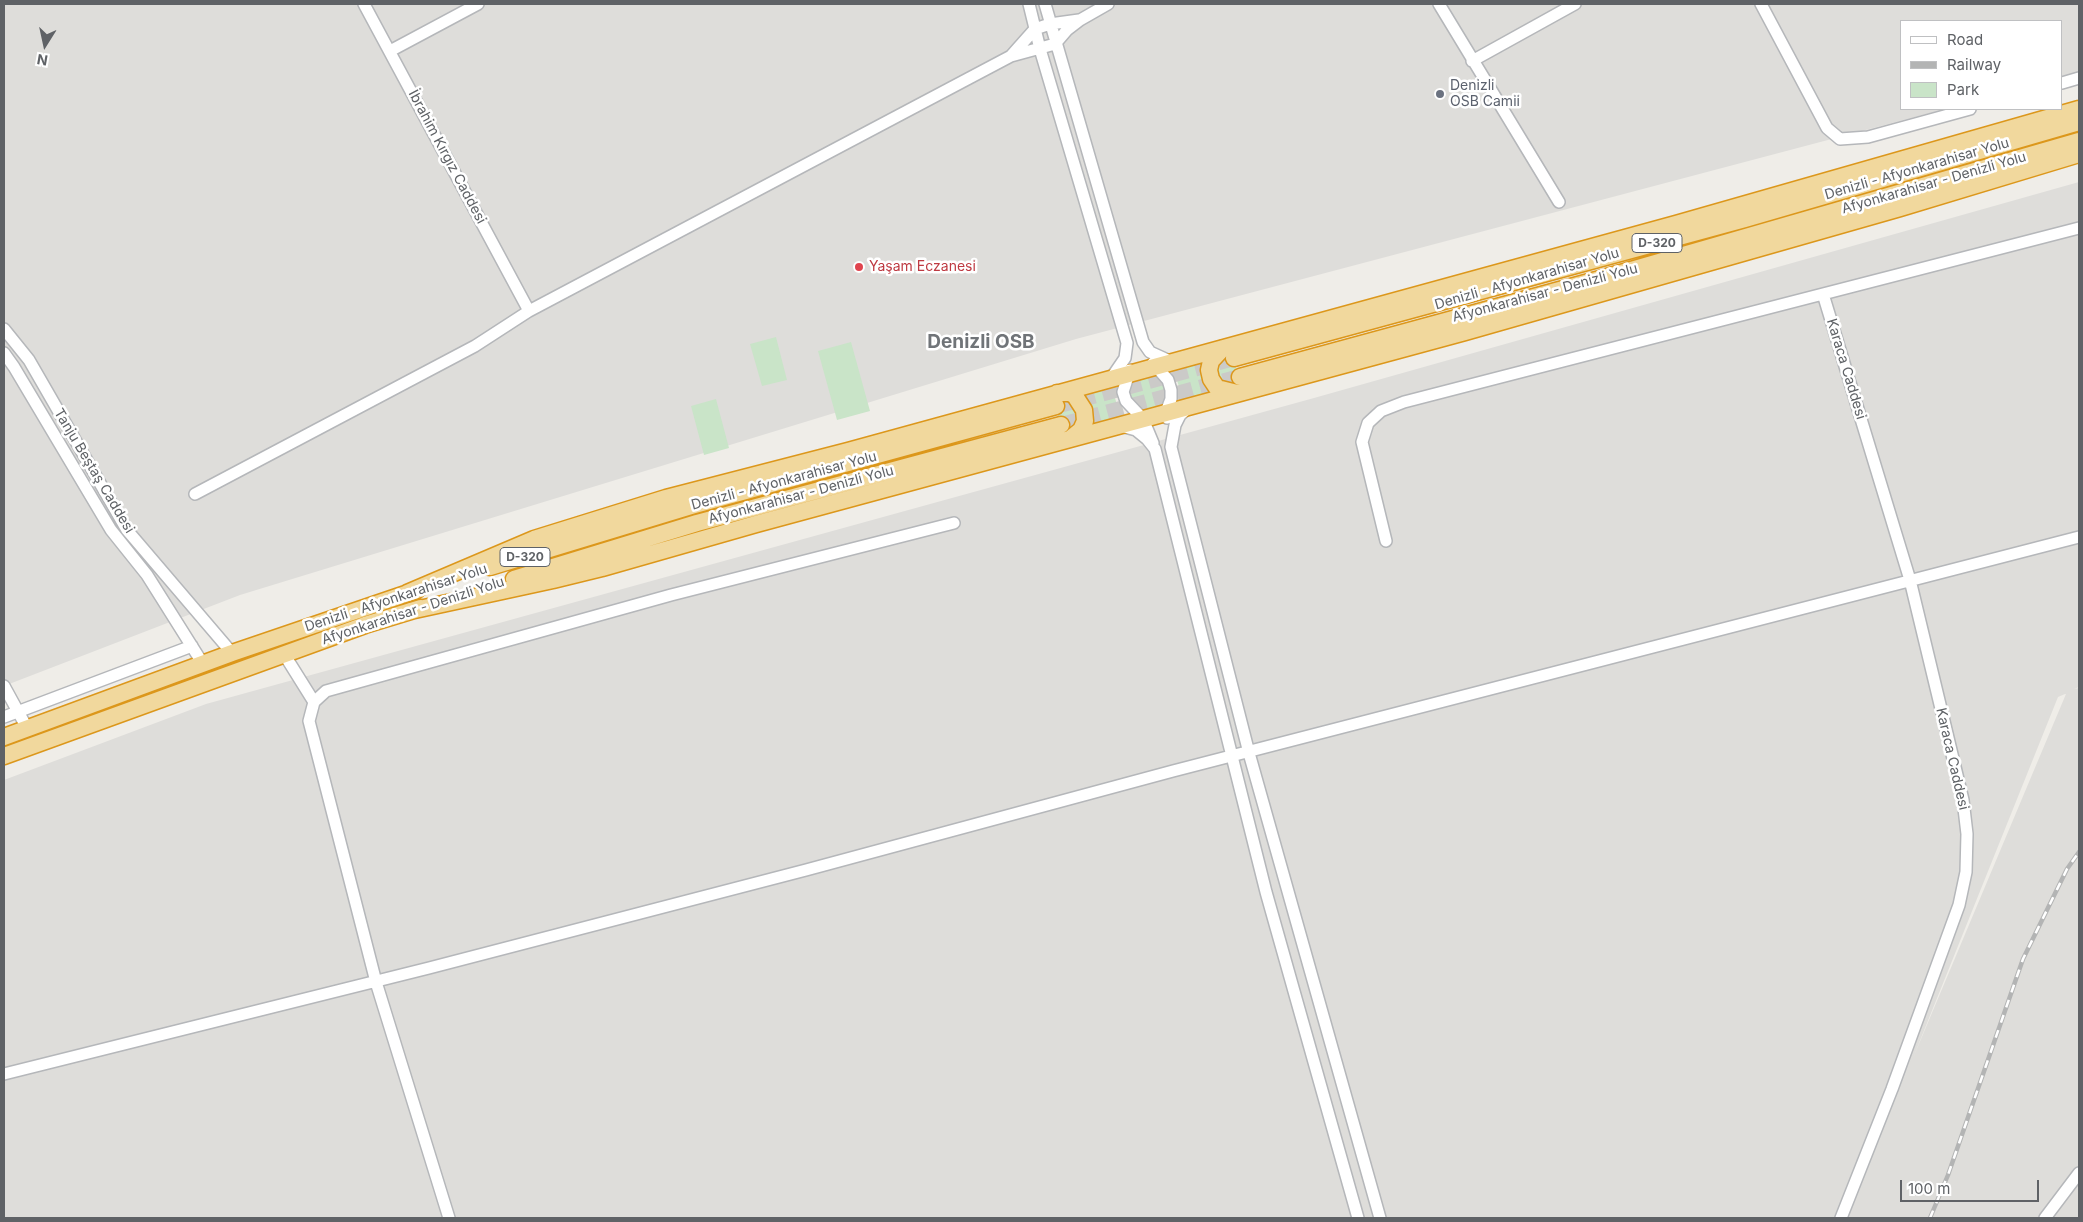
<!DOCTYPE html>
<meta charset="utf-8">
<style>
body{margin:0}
#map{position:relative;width:2083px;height:1222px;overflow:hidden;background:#efede8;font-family:Inter,sans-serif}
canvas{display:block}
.frame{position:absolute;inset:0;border:5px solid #5f6266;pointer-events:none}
.legend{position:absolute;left:1900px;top:20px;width:162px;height:90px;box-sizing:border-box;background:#fff;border:1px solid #bfc0c2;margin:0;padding:6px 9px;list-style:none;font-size:15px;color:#5f6266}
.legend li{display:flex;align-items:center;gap:10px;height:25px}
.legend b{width:25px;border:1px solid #bfc0c2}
.north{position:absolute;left:20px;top:20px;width:50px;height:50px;-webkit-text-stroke:4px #fff;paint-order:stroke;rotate:190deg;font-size:14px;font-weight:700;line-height:20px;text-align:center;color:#5f6266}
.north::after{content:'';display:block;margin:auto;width:18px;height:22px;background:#5f6266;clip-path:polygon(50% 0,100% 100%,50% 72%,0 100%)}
.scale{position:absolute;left:1900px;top:1180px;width:139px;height:22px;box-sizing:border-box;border:2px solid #5f6266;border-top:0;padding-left:6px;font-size:15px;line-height:18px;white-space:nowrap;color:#5f6266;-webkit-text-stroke:4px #fff;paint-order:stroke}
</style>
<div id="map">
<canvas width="2083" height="1222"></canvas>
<div class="frame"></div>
<ul class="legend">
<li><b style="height:6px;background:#fff"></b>Road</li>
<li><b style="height:6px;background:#b3b4b4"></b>Railway</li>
<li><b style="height:14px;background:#c9e4c8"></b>Park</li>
</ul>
<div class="north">N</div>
<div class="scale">100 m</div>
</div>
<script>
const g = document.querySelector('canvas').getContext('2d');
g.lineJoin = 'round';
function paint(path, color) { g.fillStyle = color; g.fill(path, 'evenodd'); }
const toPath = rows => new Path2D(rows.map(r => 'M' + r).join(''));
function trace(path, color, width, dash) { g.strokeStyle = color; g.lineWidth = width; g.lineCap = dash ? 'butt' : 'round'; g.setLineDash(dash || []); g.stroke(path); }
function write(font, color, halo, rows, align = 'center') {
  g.font = font + ' Inter,sans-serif'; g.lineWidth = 5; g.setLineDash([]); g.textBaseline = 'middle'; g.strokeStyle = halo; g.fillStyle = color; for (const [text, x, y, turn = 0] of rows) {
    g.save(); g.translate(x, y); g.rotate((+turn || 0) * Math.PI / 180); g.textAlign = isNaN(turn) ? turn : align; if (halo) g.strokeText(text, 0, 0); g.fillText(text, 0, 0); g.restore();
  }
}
const industrial = toPath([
 [4,4,2079,4,2079,72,2062,77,2062,21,1902,21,1902,109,1945,109,1076,339,240,595,4,686],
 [2079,182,2079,687,2074,689,2079,688,2079,1218,4,1218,4,780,206,704,1314,398],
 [2065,694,2066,694,1913,1058,2058,697]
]);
const green = toPath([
 [776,337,787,380,762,386,750,344],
 [851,342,870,411,837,420,818,351],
 [1232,351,1240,386,1221,385,1215,366],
 [1204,359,1216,393,1184,402,1173,368],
 '1131 393a17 17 0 1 1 34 0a17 17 0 1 1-34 0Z',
 [1111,384,1121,419,1088,428,1078,393],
 [1063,398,1074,402,1079,411,1075,428,1063,433,1054,400],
 [716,399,729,448,704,455,691,406]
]);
const highwayTunnel = toPath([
 [1056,406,1234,358],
 [1061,425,1240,377]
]);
const minor = toPath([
 [364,4,529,311],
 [1029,4,1040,49,1127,343,1125,358,1112,377],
 [1045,4,1143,342,1150,352,1172,362],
 [1439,4,1559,202],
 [1761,4,1827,128,1840,139,1868,137,1970,109],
 [390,51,478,4],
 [1011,56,1035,29,1050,24,1079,20],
 [1472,61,1575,4],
 [2062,83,2079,78],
 [1823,294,1910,580,1963,800,1967,834,1966,872,1959,905,1892,1089,1841,1218],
 [4,329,29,360,127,530,232,653],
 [4,353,14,367,111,530,147,575,203,664],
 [1153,363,1168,380,1171,390,1171,399,1166,412,1167,418],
 [1130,370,1123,392,1126,401,1143,419,1153,443],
 [1188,408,1180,415,1175,425,1171,447,1249,753,1380,1218],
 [1121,426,1136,430,1147,439,1155,449,1266,892,1358,1218],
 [195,494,475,346,529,311,1011,56,1055,44,1067,30,1080,20,1108,4],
 [1386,541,1362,442,1368,423,1381,411,1404,402,2079,228],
 [284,654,314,702],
 [4,686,27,728],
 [4,717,192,646],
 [4,1074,429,968,806,870,1173,771,2079,537],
 [449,1218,376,982,309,721,314,702,326,691,671,595,954,523],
 [2045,1218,2079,1173]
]);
const highway = toPath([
 [1223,348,1211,361,1209,370,1211,379,1217,388,1237,393],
 [1234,358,1745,219,2079,122],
 [1240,377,1600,279,2079,141],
 [1057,393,1070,393,1075,396,1084,410,1085,421,1081,430,1070,439],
 [490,567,691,506,1056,406],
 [514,579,697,523,1061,425],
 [407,593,534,539,666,498,848,451,1676,224,2079,109],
 [410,611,553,580,602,568,756,524,1465,332,1900,208,2079,154],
 [4,737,232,653,417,590],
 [4,756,365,625,421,608]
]);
const rail = toPath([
 [1930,1218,1948,1175,2023,959,2067,869,2079,852]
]);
const markers = [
 [1440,94,5,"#6b7280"],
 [859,267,5,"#e0444e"]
];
const shields = [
 [1657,243,50],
 [525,557,50]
];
const shieldNames = [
 ["D-320",1657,243],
 ["D-320",525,557]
];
const worshipNames = [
 ["Denizli",1450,86],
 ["OSB Camii",1450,102]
];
const streetNames = [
 ["İbrahim Kırgız Caddesi",447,157,62],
 ["Denizli - Afyonkarahisar Yolu",1917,169,-16],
 ["Afyonkarahisar - Denizli Yolu",1934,183,-16],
 ["Denizli - Afyonkarahisar Yolu",1527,279,-16],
 ["Afyonkarahisar - Denizli Yolu",1545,293,-15],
 ["Karaca Caddesi",1846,369,73],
 ["Tanju Beştaş Caddesi",94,471,59],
 ["Denizli - Afyonkarahisar Yolu",784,481,-15],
 ["Afyonkarahisar - Denizli Yolu",801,495,-15],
 ["Denizli - Afyonkarahisar Yolu",396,598,-18],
 ["Afyonkarahisar - Denizli Yolu",413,611,-18],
 ["Karaca Caddesi",1952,759,77]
];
const healthNames = [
 ["Yaşam Eczanesi",869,267]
];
const districtNames = [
 ["Denizli OSB",981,342]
];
paint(industrial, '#deddda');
paint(green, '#c9e4c8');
trace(highwayTunnel, '#cbcac8', 16, [16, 8]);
trace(minor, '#b5b7ba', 14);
trace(highway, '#dc971b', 19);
trace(minor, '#fff', 11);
trace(highway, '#f1d89d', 16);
trace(rail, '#b3b4b4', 4.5);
trace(rail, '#fff', 2.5, [8]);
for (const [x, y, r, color] of markers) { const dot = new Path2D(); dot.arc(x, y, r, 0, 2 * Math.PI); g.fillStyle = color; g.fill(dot); trace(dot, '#fff', 2); }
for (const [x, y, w] of shields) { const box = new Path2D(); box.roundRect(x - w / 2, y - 9.5, w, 19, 4); g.fillStyle = '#fff'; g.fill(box); trace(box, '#5f6266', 1); }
write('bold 12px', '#5f6266', null, shieldNames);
write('14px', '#5b616d', '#fff', worshipNames, 'left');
write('14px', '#5f6266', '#fff', streetNames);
write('14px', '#be3a42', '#fff', healthNames, 'left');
write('bold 19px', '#707478', '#fff', districtNames);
</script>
